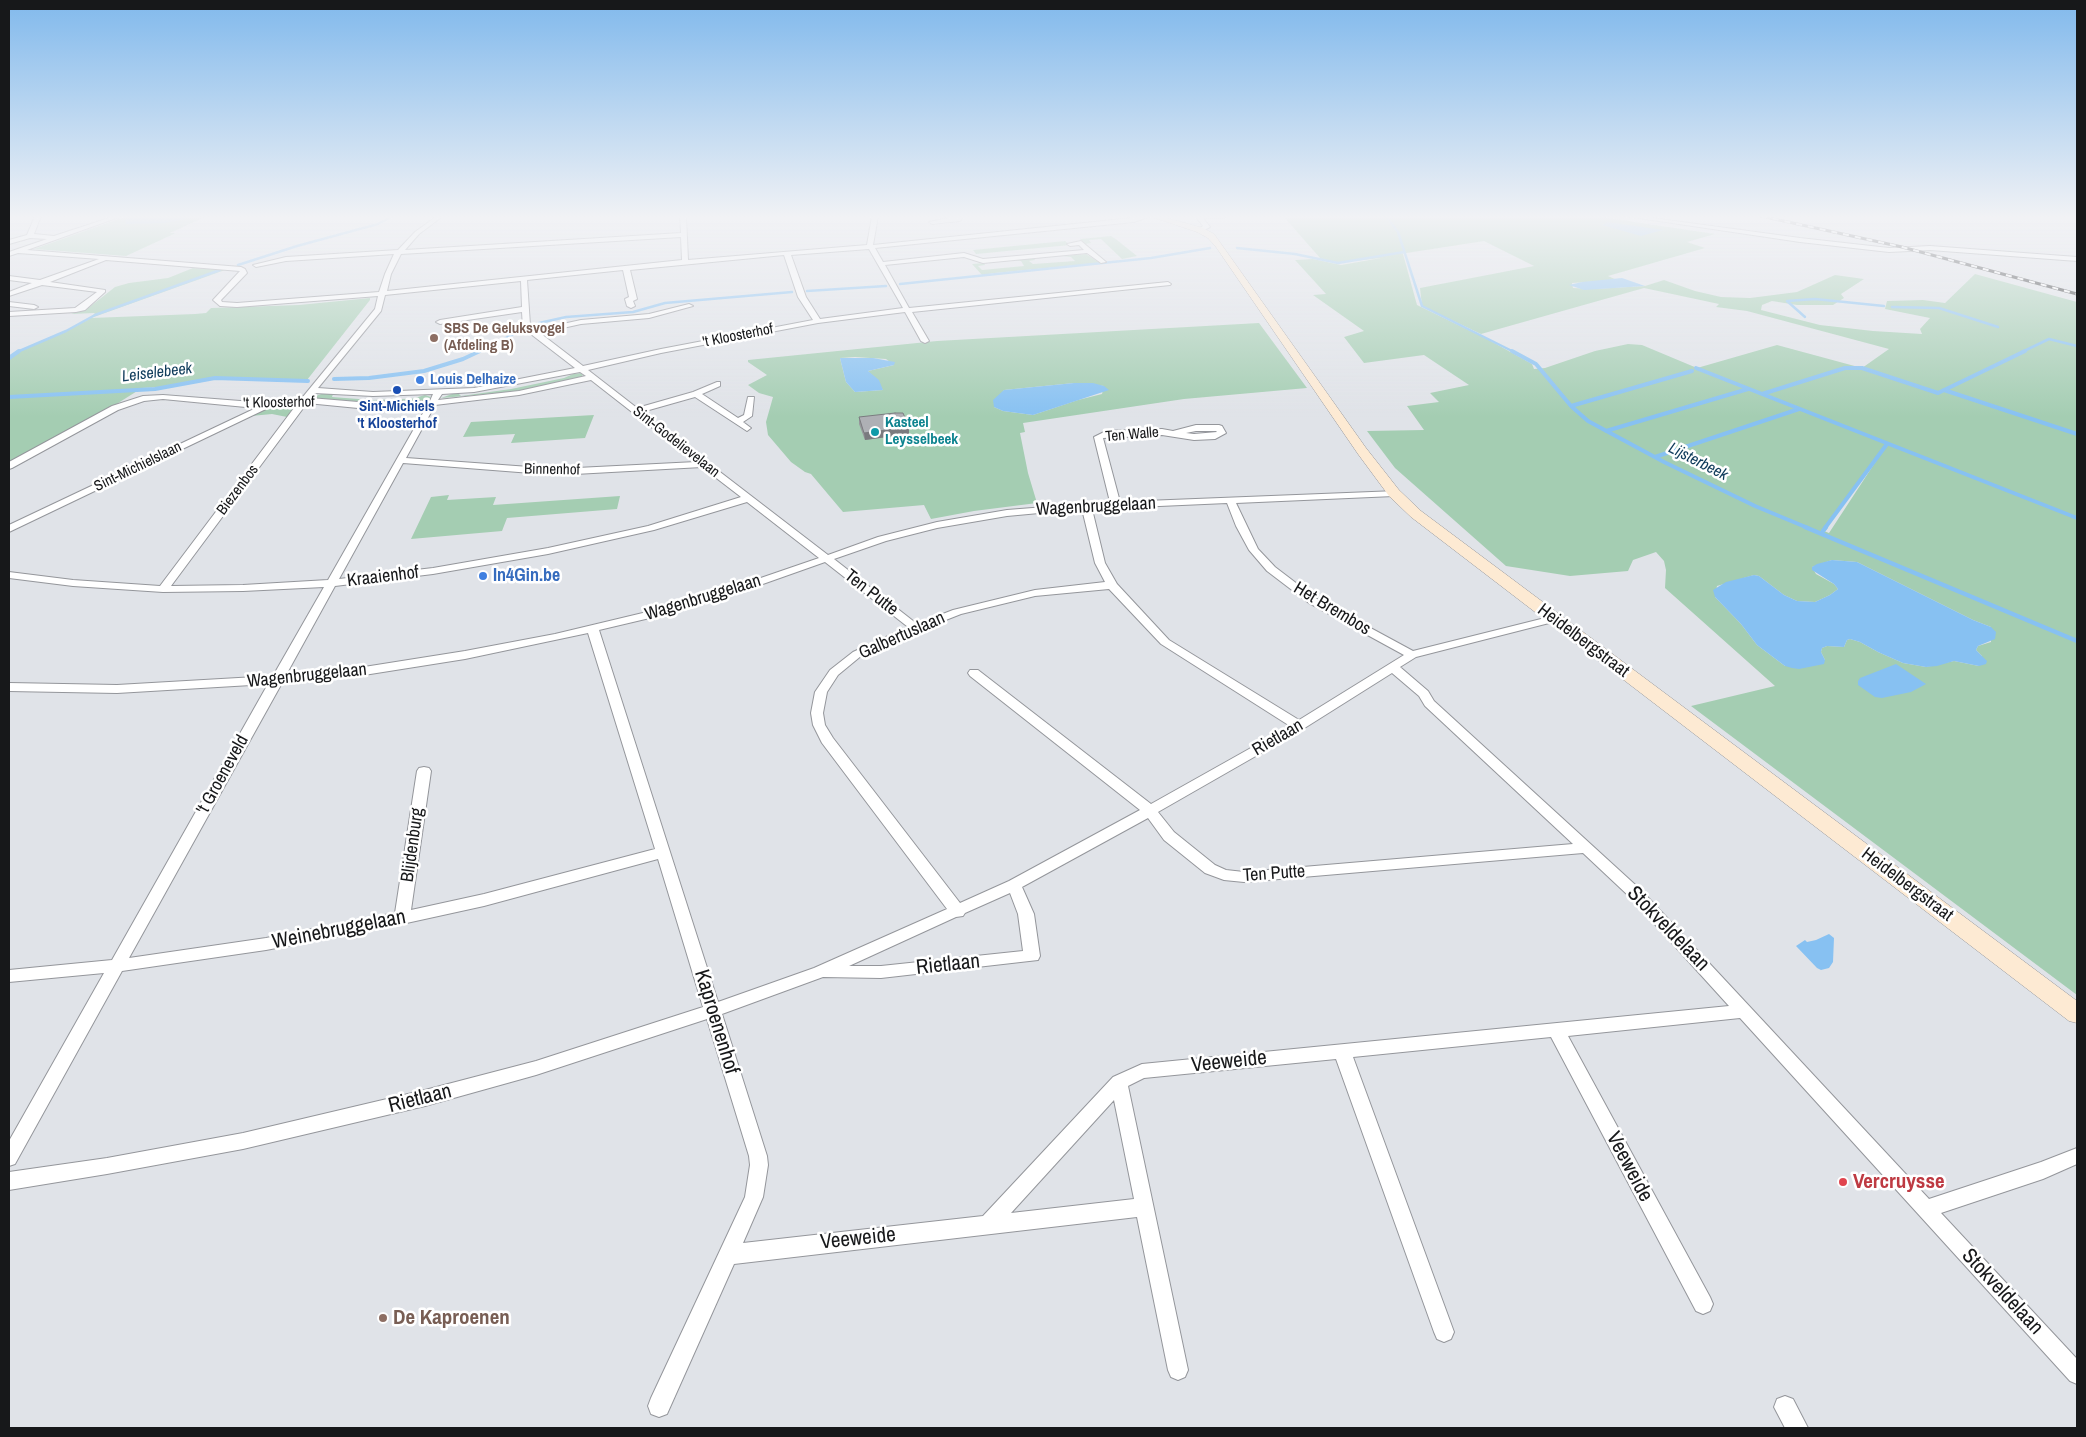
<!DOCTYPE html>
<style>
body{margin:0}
#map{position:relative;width:2086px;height:1437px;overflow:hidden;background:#e0e3e8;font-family:"Archivo Narrow",sans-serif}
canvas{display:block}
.frame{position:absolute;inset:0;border:10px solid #17181a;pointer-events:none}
</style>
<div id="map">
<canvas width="2086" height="1437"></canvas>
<div class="frame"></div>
</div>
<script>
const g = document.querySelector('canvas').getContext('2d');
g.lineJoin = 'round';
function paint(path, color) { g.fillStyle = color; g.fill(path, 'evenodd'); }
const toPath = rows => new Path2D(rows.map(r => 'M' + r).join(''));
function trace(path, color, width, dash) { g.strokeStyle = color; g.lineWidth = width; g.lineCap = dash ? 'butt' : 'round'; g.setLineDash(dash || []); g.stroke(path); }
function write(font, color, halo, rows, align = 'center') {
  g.font = font + ' "Archivo Narrow",sans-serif'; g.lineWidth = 5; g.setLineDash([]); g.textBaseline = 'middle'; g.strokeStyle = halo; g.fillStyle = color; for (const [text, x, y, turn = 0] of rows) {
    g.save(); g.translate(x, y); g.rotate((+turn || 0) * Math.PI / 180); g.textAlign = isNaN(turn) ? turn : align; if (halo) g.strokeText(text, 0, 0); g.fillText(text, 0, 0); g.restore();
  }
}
const green = toPath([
 [127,216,207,216,170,233,176,233,126,256,34,249],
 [1283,216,1595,216,1715,234,1687,242,1705,248,1608,276,1617,280,1572,283,1573,288,1594,289,1645,286,1664,280,1695,291,1721,297,1750,298,1797,292,1835,275,1864,279,1841,294,1844,298,1833,305,1797,305,1772,301,1762,305,1761,310,1820,325,1873,331,1922,334,1920,329,1930,318,1885,309,1887,301,1923,300,1945,303,1975,274,2077,302,2077,995,1691,706,1775,686,1665,588,1666,570,1664,561,1656,552,1633,560,1628,571,1570,576,1506,566,1395,468,1367,431,1424,430,1407,406,1439,402,1430,393,1469,385,1424,355,1364,363,1344,337,1364,331,1313,295,1326,294,1295,260,1313,259,1341,265,1381,258,1338,263,1321,259],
 [1484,241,1534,266,1420,288,1422,306,1481,334,1644,288,1719,304,1716,307,1747,311,1889,349,1862,368,1777,345,1697,368,1642,345,1628,344,1595,351,1545,368,1534,369,1532,364,1489,340,1417,305,1403,254,1400,254],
 [1880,455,1829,533,1824,531],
 [1832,560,1857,562,1973,620,1991,627,1991,642,1978,646,1976,650,1982,656,1979,666,1954,661,1926,667,1903,663,1878,652,1860,642,1850,639,1847,640,1844,647,1827,646,1822,648,1821,652,1825,660,1785,666,1757,645,1741,624,1715,597,1717,586,1754,575,1759,576,1784,595,1797,601,1815,602,1830,595,1838,589,1834,584,1816,574,1812,567],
 [1111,236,1117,240,1137,256,1122,259,1101,239,1089,240,1091,243,1085,244,1080,239],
 [1065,241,1070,245,976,254,973,250],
 [1086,254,1100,263,995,273,982,275,972,264,984,263,985,265,978,266,982,270,1024,266,1021,261,1012,260,1034,258,1035,260,1029,261,1033,264,1075,261,1071,257,1063,256],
 [193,268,225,270,91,318,195,314,206,313,211,308,299,305,370,298,370,300,307,380,215,378,161,387,142,388,107,410,9,463,9,356,67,331,89,319,95,313,71,314,87,309,115,287,129,283,168,278],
 [1259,323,1307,388,1184,399,1023,423,1025,432,1020,433,1028,473,1037,503,974,511,931,519,924,505,843,512,811,474,805,472,791,462,768,435,766,422,773,397,759,393,748,385,767,375,748,362,748,360,937,341],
 [855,357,886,359,894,365,868,371,883,390,855,392,846,382,840,358],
 [1074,383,1104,386,1102,394,1078,400,1033,415,1003,411,994,407,1004,390],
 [582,373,583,378,514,392,441,398,452,394,459,394,461,396,511,389,564,378,573,374],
 [325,393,333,394,332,397,372,400,411,399,425,395,431,397,425,402,368,403,314,399,318,395],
 [296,403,287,417,272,414,251,416,267,408],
 [594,415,585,438,511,443,515,434,463,437,471,422],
 [449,495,447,500,496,497,493,505,620,496,617,509,507,518,502,531,411,539,431,497]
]);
const water = toPath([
 [133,216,190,216,185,219,165,223,126,224,125,220],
 [1608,222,1663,230,1641,236,1602,225],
 [1622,278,1645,286,1584,290,1569,285,1582,282],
 [840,358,873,358,895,362,894,365,868,371,879,380,883,390,855,392,846,382],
 [1074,383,1093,383,1104,386,1109,390,1033,415,1003,411,994,407,993,400,1004,390],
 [1832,560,1857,562,1973,620,1991,627,1996,632,1995,639,1978,646,1976,650,1987,661,1986,664,1979,666,1954,661,1937,666,1926,667,1903,663,1878,652,1860,642,1850,639,1847,640,1844,647,1827,646,1822,648,1821,652,1825,660,1824,664,1799,669,1792,668,1785,666,1757,645,1741,624,1715,597,1713,590,1726,582,1754,575,1759,576,1784,595,1797,601,1815,602,1830,595,1838,589,1834,584,1812,570,1812,567,1817,564],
 [1896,664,1926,684,1911,692,1882,698,1875,697,1858,685,1858,681,1860,678],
 [1829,934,1834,938,1833,962,1829,968,1821,970,1817,968,1796,946,1805,940,1807,942,1816,940]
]);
const streamFar2 = toPath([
 [1386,216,1398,232,1422,306,1514,352],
 [1237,248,1295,254,1338,263,1404,252],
 [238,265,297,246,378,224,393,216],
 [900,284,1151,258,1210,248],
 [807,291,886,286],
 [1892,307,1939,308,1998,327],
 [1805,317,1787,301,1815,299,1884,306],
 [539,323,566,317,633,312,665,303,792,292],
 [17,352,66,331,95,315,220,270],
 [477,352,520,331],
 [2022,352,2049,339,2077,346]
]);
const streamFar1 = toPath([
 [1512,351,1536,364,1571,406,1588,421,1664,462,1755,506,1808,528],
 [9,358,19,351],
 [1696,368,2077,518],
 [334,379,369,378,424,371,463,359,480,351],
 [1944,390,2077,434],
 [1762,394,1845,368,1862,368,1938,393,2025,351],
 [9,397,155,389,215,378,308,381],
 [1571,406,1692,371],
 [1606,431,1748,389],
 [1655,457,1799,409],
 [1825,528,1887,444]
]);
const stream = toPath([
 [1805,527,2077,641],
 [1823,531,1826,527]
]);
const minor = toPath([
 [35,216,41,216,34,234,54,236,115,216,122,216,27,250,241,267,245,269,247,273,221,300,222,302,237,303,379,292,385,274,394,254,286,261,256,267,253,265,286,257,398,250,415,232,437,216,443,216,419,234,405,250,681,233,680,216,686,216,688,260,867,245,872,216,878,216,873,245,1151,216,1134,222,875,248,883,262,964,253,983,259,1084,250,1079,245,1070,246,1067,244,1081,241,1106,262,1101,263,1087,253,983,263,964,257,885,265,909,308,1168,282,1171,284,1170,285,912,312,929,341,925,343,921,341,905,312,818,323,661,353,588,370,637,408,693,392,717,382,720,382,720,386,702,394,738,418,744,415,748,397,754,397,752,416,743,422,751,428,747,431,695,397,642,412,828,555,878,537,937,522,1007,510,1110,502,1094,437,1106,431,1162,429,1173,431,1196,425,1219,425,1222,426,1226,433,1215,439,1194,440,1162,435,1103,438,1120,502,1397,491,1399,493,1394,496,1236,503,1258,549,1275,567,1317,599,1413,651,1553,616,1557,617,1559,619,1557,621,1416,657,1400,667,1428,691,1434,701,1642,891,1929,1199,2041,1162,2077,1148,2077,1164,2043,1179,1941,1213,2077,1359,2077,1384,2070,1381,1740,1018,1568,1036,1710,1297,1713,1304,1710,1311,1703,1314,1696,1311,1551,1037,1353,1057,1454,1332,1451,1339,1444,1342,1437,1339,1434,1332,1336,1059,1144,1078,1128,1086,1188,1370,1185,1377,1178,1380,1171,1377,1168,1370,1137,1217,734,1264,667,1414,659,1417,651,1414,648,1406,651,1398,745,1197,750,1165,749,1156,707,1019,536,1075,425,1106,243,1149,107,1174,9,1190,9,1172,107,1158,243,1133,425,1090,536,1061,703,1007,658,859,484,906,402,924,266,950,122,971,15,1164,9,1166,9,1141,104,973,9,982,9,970,112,960,268,684,117,693,9,691,9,683,117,685,273,676,324,587,243,591,163,592,73,586,9,578,9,572,73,580,160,586,297,404,268,408,9,532,9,525,256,408,163,399,144,401,118,410,12,468,9,469,9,462,112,406,143,396,163,395,266,403,302,398,375,309,378,296,237,307,220,306,213,300,240,271,106,260,50,282,105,290,105,292,85,310,76,312,9,316,9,312,75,308,97,292,42,285,9,296,9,292,32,283,9,280,9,276,40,280,99,259,18,253,9,256,9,252,47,239,30,238,9,244,9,240,27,235,35,216],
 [681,237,682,260,387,291,391,274,401,254,681,237],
 [869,249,903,308,820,319,806,297,791,255,869,249],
 [784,255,798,297,813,320,661,349,583,366,540,333,581,324,649,318,693,306,689,304,649,314,581,320,535,330,530,325,527,280,623,270,629,297,625,299,627,306,631,308,635,306,633,301,637,299,630,270,784,255],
 [521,281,522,307,440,320,436,322,440,324,522,312,523,328,575,368,474,388,373,392,318,388,381,311,385,295,521,281],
 [580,372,586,376,519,391,438,400,442,394,474,392,580,372],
 [591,380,696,462,557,469,406,458,435,405,519,395,591,380],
 [314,393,373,396,433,394,430,401,358,402,310,398,314,393],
 [307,403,358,408,427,406,328,580,243,585,171,586,307,403],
 [1196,431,1216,431,1217,432,1194,434,1186,433,1196,431],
 [403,463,557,475,702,467,741,497,648,526,548,548,433,568,339,579,403,463],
 [747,502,819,558,752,581,647,612,555,634,465,651,364,667,286,675,335,586,433,574,548,554,654,530,747,502],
 [1227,503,1236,526,1249,550,1267,571,1309,603,1404,655,1299,720,1169,640,1117,584,1105,563,1092,509,1227,503],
 [1082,509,1095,563,1105,582,1035,590,953,610,917,624,834,559,886,541,937,528,1007,516,1082,509],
 [825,562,908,627,853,652,830,670,815,692,811,713,813,725,822,743,947,909,814,968,718,1002,599,630,654,617,760,585,825,562],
 [1109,589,1161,644,1290,726,1151,804,978,670,970,670,968,673,970,676,1140,810,1009,881,960,903,833,738,825,725,823,713,827,692,838,675,861,656,890,642,961,614,1035,596,1109,589],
 [588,633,655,849,484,894,411,910,431,771,429,768,424,767,419,768,417,771,395,913,266,938,129,958,282,683,364,675,465,659,588,633],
 [1392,673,1419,696,1425,706,1573,844,1244,872,1226,870,1215,865,1174,832,1158,812,1303,729,1392,673],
 [1148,818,1164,840,1205,873,1224,880,1244,882,1583,853,1632,899,1729,1006,1142,1064,1113,1077,983,1216,743,1243,763,1197,768,1165,767,1156,722,1014,823,977,881,978,1038,960,1040,956,1034,914,1022,887,1148,818],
 [1010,893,1018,914,1023,951,881,966,849,966,956,917,963,916,965,913,1010,893],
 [1114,1100,1134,1199,1011,1213,1114,1100],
 [958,216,964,216,960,221,932,224,929,222,958,216],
 [1195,216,1227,216,1224,218,1203,218,1210,227,1200,232,1197,230,1203,226,1195,216],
 [1625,216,1638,216,1800,238,1889,248,1930,246,2077,257,2077,261,1930,250,1889,252,1800,242,1625,216],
 [9,302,34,305,38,307,34,309,9,306,9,302],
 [1785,1396,1793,1399,1808,1428,1785,1428,1774,1407,1777,1399,1785,1396]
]);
const secondary = toPath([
 [1149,216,1160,216,1203,228,1214,234,1366,448,1399,490,1421,511,2077,1001,2077,1023,2069,1021,1411,517,1389,496,1358,454,1216,247,1208,238,1197,232,1149,216]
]);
const rail = toPath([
 [1761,216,1902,247,2077,294]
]);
const wall = toPath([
 [859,417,909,434,865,440,859,424]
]);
const shadedWall = toPath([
 [909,427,909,434,865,440,864,433]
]);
const building = toPath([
 [895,413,903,413,909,427,864,433,859,417,895,413]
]);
const markers = [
 [434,338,5,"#8d6e63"],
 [420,380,5,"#3f7fe0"],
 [397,390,5,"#1a4fb4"],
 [875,432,5,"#0f9aa8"],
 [483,576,5,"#3f7fe0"],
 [1843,1182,5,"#e0444e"],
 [383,1318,5,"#8d6e63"]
];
const farEducationnames = [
 ["SBS De Geluksvogel",444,329],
 ["(Afdeling B)",444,346]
];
const farStreetnames = [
 ["'t Kloosterhof",738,336,-11],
 ["'t Kloosterhof",279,403,-1],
 ["Ten Walle",1132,435,-5],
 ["Sint-Godelievelaan",676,442,38],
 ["Sint-Michielslaan",138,467,-26],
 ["Binnenhof",552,470,1],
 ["Biezenbos",238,490,-53]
];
const farShopnames = [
 ["Louis Delhaize",430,380]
];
const farTransitnames = [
 ["Sint-Michiels",397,407],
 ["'t Kloosterhof",397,424]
];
const farCulturenames = [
 ["Kasteel",885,423],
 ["Leysselbeek",885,440]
];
const farWaternames = [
 ["Leiselebeek",157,373,-7],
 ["Lijsterbeek",1698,462,27]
];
const streetNames = [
 ["Wagenbruggelaan",1096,507,-3],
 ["Kraaienhof",383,577,-7],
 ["Ten Putte",871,593,38],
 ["Wagenbruggelaan",703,598,-17],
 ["Het Brembos",1332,609,31],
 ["Galbertuslaan",902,636,-24],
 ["Heidelbergstraat",1583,641,37],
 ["Wagenbruggelaan",307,676,-6],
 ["Rietlaan",1278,738,-30],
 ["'t Groeneveld",223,775,-61],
 ["Blijdenburg",413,845,-82],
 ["Ten Putte",1274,874,-4],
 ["Heidelbergstraat",1907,885,37]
];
const shopNames = [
 ["In4Gin.be",493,576]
];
const nearStreetnames = [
 ["Stokveldelaan",1668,929,46],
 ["Weinebruggelaan",339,930,-11],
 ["Rietlaan",948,965,-6],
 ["Kaproenenhof",716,1022,73],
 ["Veeweide",1229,1062,-6],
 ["Rietlaan",420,1099,-14],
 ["Veeweide",1629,1167,62],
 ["Veeweide",858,1239,-6],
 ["Stokveldelaan",2002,1292,47]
];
const nearHealthnames = [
 ["Vercruysse",1853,1182]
];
const nearEducationnames = [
 ["De Kaproenen",393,1318]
];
paint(green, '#a4cdb2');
paint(water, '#87c1f2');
trace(streamFar2, '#87c1f2', 2.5);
trace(streamFar1, '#87c1f2', 4);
trace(stream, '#87c1f2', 4.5);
trace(minor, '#94969b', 2);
trace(secondary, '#94969b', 1);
paint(minor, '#fff');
paint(secondary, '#fdead3');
trace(rail, '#2d2f31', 3);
trace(rail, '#fff', 2, [6]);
paint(wall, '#96979c');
paint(shadedWall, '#7a7b7f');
paint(building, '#aeb0b5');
trace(building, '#7a7b7f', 1);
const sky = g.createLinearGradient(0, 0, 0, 417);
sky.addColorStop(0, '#81b9ec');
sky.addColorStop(0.52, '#f1f2f5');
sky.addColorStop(1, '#f1f2f500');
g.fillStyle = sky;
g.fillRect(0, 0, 2086, 417);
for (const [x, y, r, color] of markers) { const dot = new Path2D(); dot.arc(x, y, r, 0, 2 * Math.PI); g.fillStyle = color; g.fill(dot); trace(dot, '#fff', 2); }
write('bold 15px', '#785e54', '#fff', farEducationnames, 'left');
write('15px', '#17181a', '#fff', farStreetnames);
write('bold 15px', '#366cbe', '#fff', farShopnames, 'left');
write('bold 15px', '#164399', '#fff', farTransitnames);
write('bold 15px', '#0d838f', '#fff', farCulturenames, 'left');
write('italic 16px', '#0e3a5a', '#fff', farWaternames);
write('18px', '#17181a', '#fff', streetNames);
write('bold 18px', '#366cbe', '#fff', shopNames, 'left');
write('21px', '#17181a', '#fff', nearStreetnames);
write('bold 21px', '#be3a42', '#fff', nearHealthnames, 'left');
write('bold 21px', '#785e54', '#fff', nearEducationnames, 'left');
</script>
